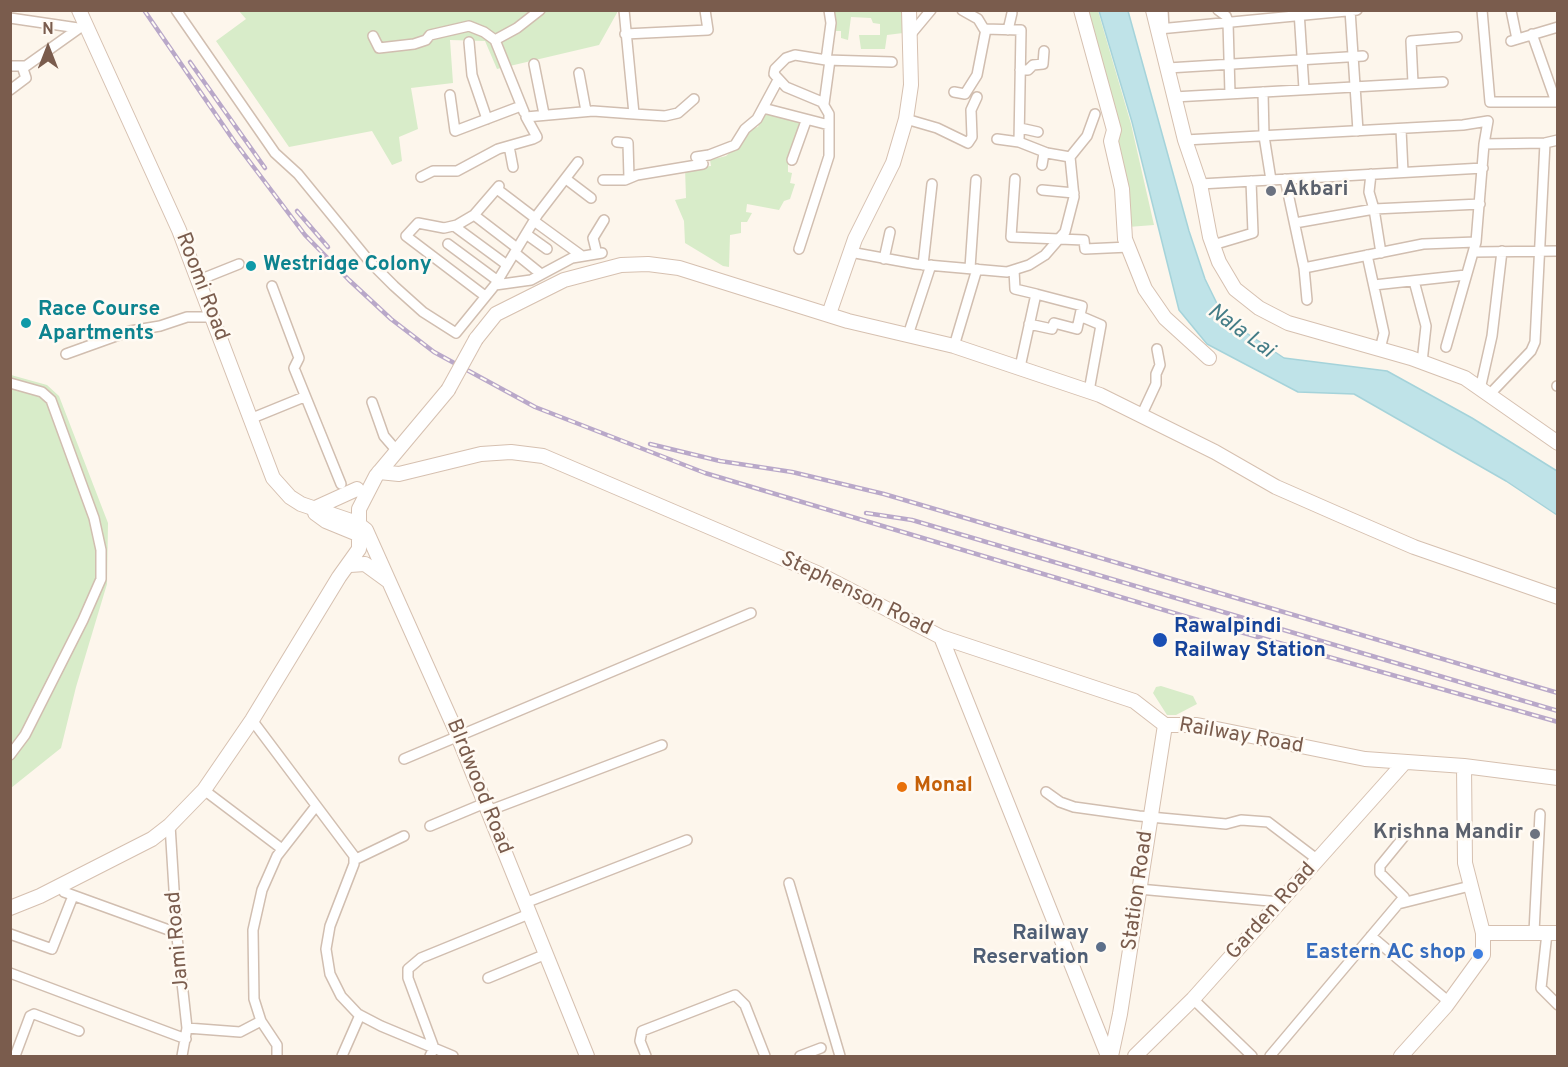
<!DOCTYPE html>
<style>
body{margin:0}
#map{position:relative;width:1568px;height:1067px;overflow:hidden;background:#fdf6ec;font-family:Overpass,sans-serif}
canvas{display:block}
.frame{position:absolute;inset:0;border:12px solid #7a5c4d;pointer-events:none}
.north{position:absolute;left:18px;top:18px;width:60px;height:60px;-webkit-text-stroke:4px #fffaf3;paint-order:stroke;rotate:0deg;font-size:16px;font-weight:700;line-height:24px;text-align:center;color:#7a5c4d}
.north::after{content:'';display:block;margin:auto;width:21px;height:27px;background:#7a5c4d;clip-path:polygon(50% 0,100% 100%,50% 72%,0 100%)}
</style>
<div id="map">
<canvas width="1568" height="1067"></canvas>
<div class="frame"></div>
<div class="north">N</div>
</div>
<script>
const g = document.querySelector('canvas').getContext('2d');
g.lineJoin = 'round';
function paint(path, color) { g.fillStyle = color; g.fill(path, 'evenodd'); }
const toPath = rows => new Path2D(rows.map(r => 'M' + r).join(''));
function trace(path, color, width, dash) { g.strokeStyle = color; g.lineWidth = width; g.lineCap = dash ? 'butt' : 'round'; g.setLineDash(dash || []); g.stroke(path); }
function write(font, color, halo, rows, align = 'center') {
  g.font = font + ' Overpass,sans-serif'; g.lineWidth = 5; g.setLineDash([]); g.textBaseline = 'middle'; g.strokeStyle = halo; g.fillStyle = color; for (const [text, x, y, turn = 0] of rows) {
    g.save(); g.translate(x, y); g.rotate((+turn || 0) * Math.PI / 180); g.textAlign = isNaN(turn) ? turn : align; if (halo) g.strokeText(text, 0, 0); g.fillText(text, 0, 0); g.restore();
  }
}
const green = toPath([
 [239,11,618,11,599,45,497,69,485,41,450,40,453,83,411,88,418,129,399,137,402,161,392,165,372,131,289,147,216,41,246,19],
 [829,11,902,11,903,33,887,35,885,49,861,49,859,35,880,35,880,24,873,23,871,18,851,17,848,40,841,38,841,31,830,31],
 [1084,11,1098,11,1131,124,1154,225,1128,227],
 [764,111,802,124,788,163,788,172,792,173,790,183,795,184,790,199,784,201,779,210,747,204,746,212,752,213,747,222,741,222,741,233,730,235,729,267,723,266,685,243,684,221,675,200,686,198,685,168,711,166,710,160,726,156,737,146,746,130,758,127],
 [11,375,47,385,59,396,108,523,107,584,76,687,61,748,11,788],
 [1161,686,1193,696,1197,704,1176,715,1167,715,1153,693,1156,687]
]);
const water = toPath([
 [1099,11,1128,11,1189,231,1205,279,1224,318,1284,358,1387,371,1472,418,1557,471,1557,515,1506,481,1354,394,1298,392,1207,344,1179,310,1132,122,1099,11]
]);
const street = toPath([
 [176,10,275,153,298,174,370,262,394,286,423,312,456,333,495,285,538,214,578,162],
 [962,10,978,19,984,29,1021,30,1019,142,1047,153,1070,157],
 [1163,10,1164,29],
 [1218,10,1226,16,1228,22,1230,94],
 [1350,10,1358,131],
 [1482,10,1490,102,1558,102],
 [1511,10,1517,39],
 [1299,11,1304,89],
 [10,18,78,28],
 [1159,29,1357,10],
 [1008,30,1012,13],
 [625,34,708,30,705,10],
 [911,34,931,10],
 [1532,34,1556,102],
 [373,36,379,48,414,44,426,40,430,35,469,26,484,32,495,40,517,28,540,10],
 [495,40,524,112],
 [1511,41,1558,27],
 [469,42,472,75,487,119],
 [826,60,892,62],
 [534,64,544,114],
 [10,66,26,66,85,24],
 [1168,68,1363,56],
 [1020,70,1028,70,1033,65,1043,64,1044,51],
 [579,73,586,111],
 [1413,83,1411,41,1457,37],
 [10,90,26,78,22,66],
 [954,92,965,94,977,75,986,29],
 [1263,92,1264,136,1271,180],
 [450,95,455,131,521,106],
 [1174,97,1443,82],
 [824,104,830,60],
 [763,108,829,125],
 [634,114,665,116,678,113,694,99],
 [906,119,937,128,968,143,972,137,971,110,977,97],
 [1020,128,1038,132],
 [1401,129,1403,172],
 [997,139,1019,142],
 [1185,140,1463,125,1488,121,1484,144,1476,242,1446,347],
 [617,142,628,143,629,178],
 [1484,144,1545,143,1558,140],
 [509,146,513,167],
 [696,157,709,155,735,145,745,129,757,119,778,80],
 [792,160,806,121],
 [1042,165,1044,153],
 [421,177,433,171,457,171,498,149,533,139,537,137,526,117,593,111,634,114,624,10],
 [566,179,591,198],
 [1015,179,1011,237,1084,240,1085,249,1129,247],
 [1285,179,1304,268,1307,300],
 [603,180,625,180,637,175,703,164],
 [1200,184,1483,168],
 [497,189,535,218],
 [1042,190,1074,193],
 [474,215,517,248],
 [534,221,582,256],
 [1295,223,1374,209,1369,192,1371,174],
 [454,226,507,265],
 [526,234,547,249],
 [448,244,498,281],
 [1213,245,1253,233,1251,181],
 [799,249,829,156,829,114,822,102,786,87,774,74,775,69,786,58,795,55,826,60,831,23,829,10],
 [850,252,916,264,1007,272,1029,265,1045,255,1065,232,1074,197,1070,157,1087,136,1095,114],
 [1474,252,1558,251],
 [515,253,541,274],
 [1381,253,1374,209,1480,204],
 [597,254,593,238,604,220],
 [1367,255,1384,333,1380,349],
 [884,259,890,232],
 [923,265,932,184],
 [970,268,976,180],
 [1304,268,1423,244,1476,242],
 [1014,270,1015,289,1036,294,1020,367],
 [199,280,239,264],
 [1414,281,1426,326,1422,362],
 [495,285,531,280,572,258,602,253],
 [1374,285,1466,275],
 [272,286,299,358,294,368,341,484],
 [485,296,406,236,418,223,444,228,457,225,474,215,499,186],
 [1080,316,1101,325,1089,391],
 [1029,324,1052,329,1054,323,1077,329,1082,306,1036,294],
 [908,335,931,265],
 [954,346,977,269],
 [66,354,130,331,160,326,187,317,214,317],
 [10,383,42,392,51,400,94,518,101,550,101,579,83,620,25,735,10,755],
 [1481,385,1492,336,1502,251],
 [1557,386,1558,386],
 [1490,394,1531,351,1535,342,1545,143],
 [372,402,384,436,397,451],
 [1142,414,1156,384,1156,374,1160,365,1157,349],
 [250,419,304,397],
 [252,720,354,856,354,864,330,926,326,949,330,974,341,996,358,1014,381,1026,453,1056],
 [404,759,751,613],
 [204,790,282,849],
 [1046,792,1060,802,1074,807,1139,816,1226,824,1241,820,1268,822,1318,860],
 [488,811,662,745],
 [170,825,177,937,187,1028,182,1056],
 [430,826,485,803],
 [354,860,404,836],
 [789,883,840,1056],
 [1139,889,1280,902],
 [64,892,177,933],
 [525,903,687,840],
 [1398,904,1470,886],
 [1534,932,1540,814],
 [1547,933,1541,988,1558,1005],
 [10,934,52,949,73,896],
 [1371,936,1449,1002],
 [10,973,186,1039],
 [488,978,546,954],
 [1193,999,1252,1056],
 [187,1028,240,1032,261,1021],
 [15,1056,30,1016,34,1014,79,1031],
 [277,1056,277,1045,261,1021,254,999,253,930,262,890,277,856,316,806],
 [342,1056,360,1015],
 [430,1056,434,1048,408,978,408,969,421,958,529,914],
 [646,1056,640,1041,642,1031,735,995,745,1005,765,1056],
 [800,1056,821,1048],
 [1270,1056,1404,897,1380,873,1380,866,1407,833]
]);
const secondary = toPath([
 [79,10,179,230,273,478,290,497,301,504,357,523,366,530,455,729,587,1056],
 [1081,10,1114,130,1111,141,1122,189,1125,239,1145,289,1165,318,1209,358],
 [1153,10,1185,140,1200,184,1210,237,1219,262,1235,289,1259,308,1288,323,1411,358,1465,378,1558,443],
 [829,314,855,239,893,163,906,119,911,85,909,10],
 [476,339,496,314,564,280,621,265,648,264,679,268,848,321,954,346,1100,395,1215,452,1276,487,1349,519,1414,547,1558,597],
 [379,472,399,474,481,454,511,452,543,456,817,573,941,637,1108,1056],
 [313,509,357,489],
 [315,513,326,521,365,537],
 [350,565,365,564,387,580],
 [941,637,1134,701,1165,725,1197,725,1365,759,1464,766,1558,778],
 [10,908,40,896,152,839,170,825,204,790,252,720,339,577,359,549,359,509,376,476,448,390],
 [1483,933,1558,933],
 [1111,1056,1120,1014,1165,725],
 [1135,1056,1193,999,1404,763],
 [1401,1056,1446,1006,1483,955,1483,933,1465,863,1464,766]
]);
const rail = toPath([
 [144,10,234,141,305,235,349,280,391,319,434,352,535,407,705,473,1184,616,1558,722],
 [190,62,265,168],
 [297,211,328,247],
 [650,444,720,461,792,472,884,494,1558,693],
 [866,513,912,520,1558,711]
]);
const secondaryBridge = toPath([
 [448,390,476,339]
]);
const markers = [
 [1271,191,6,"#6b7280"],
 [251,266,6,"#0f9aa8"],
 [26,323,6,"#0f9aa8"],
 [1160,640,8,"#1a4fb4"],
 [902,787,6,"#e8710a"],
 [1535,834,6,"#6b7280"],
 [1101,947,6,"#5c6f8a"],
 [1478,954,6,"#3f7fe0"]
];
const worshipNames = [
 ["Akbari",1283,191],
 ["Krishna Mandir",1523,834,"right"]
];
const cultureNames = [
 ["Westridge Colony",263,266],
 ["Race Course",38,311],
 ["Apartments",38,335]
];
const streetNames = [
 ["Roomi Road",201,287,69],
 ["Stephenson Road",856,595,26],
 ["Railway Road",1241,737,10],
 ["BIrdwood Road",478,787,68],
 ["Station Road",1139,891,-82],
 ["Garden Road",1272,912,-48],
 ["Jami Road",179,941,-95]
];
const transitNames = [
 ["Rawalpindi",1174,628],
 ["Railway Station",1174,652]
];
const foodNames = [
 ["Monal",914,787]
];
const serviceNames = [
 ["Railway",1089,935],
 ["Reservation",1089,959]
];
const shopNames = [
 ["Eastern AC shop",1466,954]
];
const waterNames = [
 ["Nala Lai",1240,332,36]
];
paint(green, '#d8ecc9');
paint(water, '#bfe3e8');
trace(water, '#a5d3da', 1.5);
trace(street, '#d1beb0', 12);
trace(secondary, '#d6c0b0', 16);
trace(street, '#fff', 9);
trace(secondary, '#fff', 14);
trace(rail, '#b9a8c9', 4.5);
trace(rail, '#fffaf3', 2, [7]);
trace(secondaryBridge, '#d6c0b0', 16, []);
trace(secondaryBridge, '#fff', 14);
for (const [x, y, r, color] of markers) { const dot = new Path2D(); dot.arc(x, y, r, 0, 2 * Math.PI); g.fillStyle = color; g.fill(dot); trace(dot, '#fffaf3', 2); }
write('bold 21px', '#5b616d', '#fffaf3', worshipNames, 'left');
write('bold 21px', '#0d838f', '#fffaf3', cultureNames, 'left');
write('21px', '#7a5c4d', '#fffaf3', streetNames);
write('bold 21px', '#164399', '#fffaf3', transitNames, 'left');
write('bold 21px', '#c56008', '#fffaf3', foodNames, 'left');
write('bold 21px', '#4e5e75', '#fffaf3', serviceNames, 'right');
write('bold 21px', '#366cbe', '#fffaf3', shopNames, 'right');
write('italic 22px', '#437c86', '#fffaf3', waterNames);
</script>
